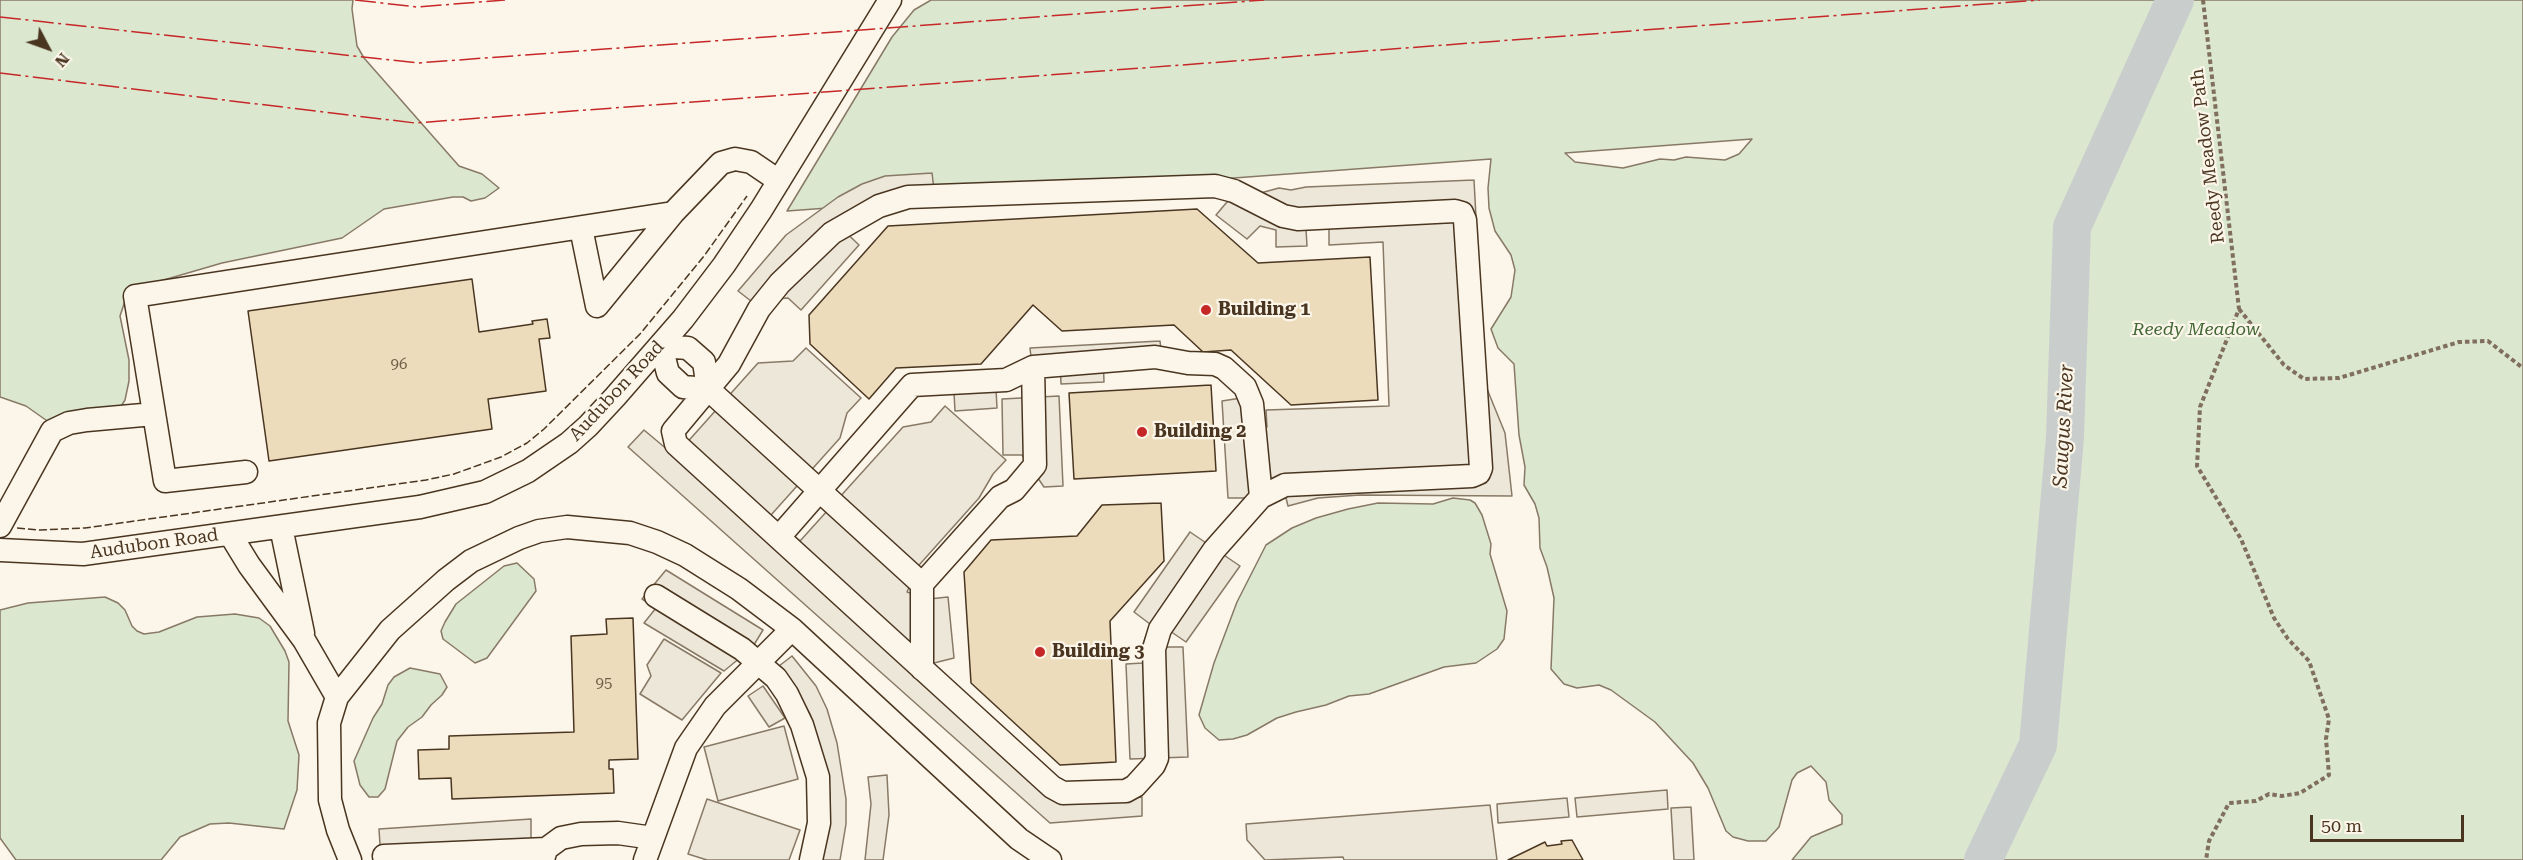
<!DOCTYPE html>
<style>
body{margin:0}
#map{position:relative;width:2523px;height:860px;overflow:hidden;background:#fbf6e9;font-family:"Roboto Serif",serif}
canvas{display:block}
.north{position:absolute;left:18px;top:18px;width:60px;height:60px;-webkit-text-stroke:4px #fbf6e9;paint-order:stroke;rotate:131deg;font-size:16px;font-weight:700;line-height:24px;text-align:center;color:#4a3520}
.north::after{content:'';display:block;margin:auto;width:21px;height:27px;background:#4a3520;clip-path:polygon(50% 0,100% 100%,50% 72%,0 100%)}
.scale{position:absolute;left:2310px;top:815px;width:154px;height:27px;box-sizing:border-box;border:3px solid #4a3520;border-top:0;padding-left:8px;font-size:18px;line-height:21px;white-space:nowrap;color:#4a3520;-webkit-text-stroke:4px #fbf6e9;paint-order:stroke}
</style>
<div id="map">
<canvas width="2523" height="860"></canvas>
<div class="north">N</div>
<div class="scale">50 m</div>
</div>
<script>
const g = document.querySelector('canvas').getContext('2d');
g.lineJoin = 'round';
function paint(path, color) { g.fillStyle = color; g.fill(path, 'evenodd'); }
const toPath = rows => new Path2D(rows.map(r => 'M' + r).join(''));
function trace(path, color, width, dash) { g.strokeStyle = color; g.lineWidth = width; g.lineCap = dash ? 'butt' : 'round'; g.setLineDash(dash || []); g.stroke(path); }
function write(font, color, halo, rows, align = 'center') {
  g.font = font + ' "Roboto Serif",serif'; g.lineWidth = 4.5; g.setLineDash([]); g.textBaseline = 'middle'; g.strokeStyle = halo; g.fillStyle = color; for (const [text, x, y, turn = 0] of rows) {
    g.save(); g.translate(x, y); g.rotate((+turn || 0) * Math.PI / 180); g.textAlign = isNaN(turn) ? turn : align; if (halo) g.strokeText(text, 0, 0); g.fillText(text, 0, 0); g.restore();
  }
}
const green = toPath([
 [0,0,353,0,352,9,357,46,364,58,459,166,482,174,499,188,485,198,471,201,463,197,453,197,384,209,342,238,222,263,150,284,127,295,120,316,129,360,129,381,125,400,120,408,60,430,26,406,0,397,0,0],
 [931,0,2523,0,2523,860,1792,860,1811,837,1842,824,1842,815,1829,800,1826,782,1811,766,1797,773,1792,780,1779,827,1766,841,1748,841,1733,837,1726,831,1708,788,1693,763,1655,722,1611,690,1599,685,1577,688,1564,684,1551,669,1554,598,1547,567,1540,548,1539,518,1535,504,1524,485,1525,467,1519,435,1514,364,1498,348,1491,329,1511,297,1515,270,1511,255,1495,231,1489,208,1488,188,1491,159,787,211,892,37,914,10,931,0],
 [1752,139,1739,154,1725,160,1686,157,1674,160,1660,159,1623,168,1575,162,1565,153,1752,139],
 [1453,498,1470,500,1475,503,1482,515,1491,544,1490,554,1507,611,1504,639,1497,649,1476,663,1444,667,1369,694,1349,696,1326,705,1296,712,1277,718,1247,735,1233,739,1219,740,1205,728,1199,715,1214,663,1237,602,1266,545,1292,528,1316,518,1348,509,1378,503,1433,504,1453,498],
 [517,563,534,579,536,591,487,658,475,663,443,639,441,631,445,622,456,604,504,566,517,563],
 [105,597,118,603,125,610,132,626,137,631,144,634,159,632,197,617,235,614,259,618,270,626,285,651,289,662,288,721,299,755,297,790,284,829,229,823,210,824,180,837,161,860,16,860,0,838,0,610,28,603,105,597],
 [410,668,440,674,447,687,442,695,431,705,422,717,408,727,397,741,385,789,378,797,369,797,360,785,354,761,373,718,382,704,388,685,394,677,410,668]
]);
const parking = toPath([
 [932,173,934,189,866,201,833,220,859,245,801,310,788,298,751,301,738,291,786,235,838,197,862,184,885,176,932,173],
 [1474,180,1485,384,1505,433,1512,496,1360,495,1318,498,1288,506,1286,498,1228,498,1222,401,1241,398,1267,427,1266,410,1389,406,1383,242,1329,245,1329,228,1306,229,1307,246,1276,247,1276,230,1260,226,1247,239,1216,215,1227,202,1279,188,1291,190,1306,187,1474,180],
 [1160,341,1161,350,1103,354,1104,382,1061,384,1060,356,1031,357,1030,348,1160,341],
 [806,348,861,398,847,413,840,438,771,515,800,541,903,427,931,422,945,406,1006,460,993,474,979,498,920,564,907,592,929,599,948,597,954,658,934,663,919,680,1057,803,1142,797,1142,816,1050,823,628,447,644,430,675,456,758,363,793,361,806,348],
 [996,389,997,408,955,411,954,393,996,389],
 [1059,396,1063,486,1044,487,1022,455,1003,455,1002,399,1059,396],
 [1190,532,1240,566,1186,642,1170,631,1166,647,1183,647,1188,757,1130,759,1126,664,1143,663,1142,647,1150,624,1134,612,1190,532],
 [666,570,763,630,752,648,724,671,644,623,656,608,642,599,666,570],
 [664,639,721,673,682,720,640,694,651,676,647,665,664,639],
 [792,656,816,686,827,709,837,743,846,799,846,824,840,860,822,860,830,795,826,767,810,714,791,681,779,666,792,656],
 [763,686,785,718,769,727,748,696,763,686],
 [784,726,798,779,718,801,704,747,784,726],
 [887,775,889,815,883,860,865,860,871,804,868,777,887,775],
 [1667,790,1668,809,1577,817,1575,798,1667,790],
 [1567,798,1569,817,1498,823,1497,804,1567,798],
 [707,799,800,830,789,860,707,860,688,854,707,799],
 [1490,805,1497,860,1344,860,1343,857,1265,860,1247,840,1246,824,1490,805],
 [1691,807,1694,860,1674,860,1671,808,1691,807],
 [531,819,531,844,381,860,379,829,531,819]
]);
const river = toPath([
 [1983,860,2038,745,2065,437,2072,227,2175,0]
]);
const building = toPath([
 [1197,209,1258,263,1370,257,1378,400,1291,405,1231,350,1203,352,1174,325,1062,331,1033,305,981,364,896,368,869,399,810,344,809,315,888,226,1197,209],
 [472,279,479,332,533,324,532,321,547,319,550,338,539,339,546,391,488,399,492,429,269,461,248,311,472,279],
 [1211,385,1216,471,1074,479,1069,393,1211,385],
 [1161,503,1164,561,1110,621,1116,762,1060,765,971,683,964,572,991,540,1077,536,1102,505,1161,503],
 [633,618,638,759,609,760,609,769,613,769,614,793,452,799,451,778,419,779,418,750,449,749,449,736,574,732,571,636,607,634,606,619,633,618],
 [1572,840,1583,860,1508,860,1545,842,1547,846,1562,844,1561,841,1572,840]
]);
const path = toPath([
 [2203,0,2239,309,2200,407,2197,466,2241,539,2274,618,2288,639,2309,661,2329,719,2326,739,2329,775,2300,793,2282,796,2269,794,2256,801,2229,803,2209,841,2206,860],
 [2239,309,2284,365,2304,379,2339,378,2459,342,2488,341,2523,368]
]);
const minor = toPath([
 [1215,186,1234,191,1283,216,1298,219,1455,211,1462,213,1465,220,1481,468,1479,473,1472,476,1285,485,1261,497,1214,550,1160,629,1154,649,1157,758,1154,765,1135,786,1126,791,1063,793,1052,787,676,444,673,431,729,364,759,309,780,283,832,233,879,206,908,197,1215,186],
 [581,228,597,306,673,213],
 [708,389,704,362,688,348,661,346,668,373,683,387,708,389,922,584],
 [246,472,165,481,135,296,673,213,721,163,735,159,751,162,779,181],
 [0,526,52,431,69,423,87,420,154,414],
 [281,527,303,633],
 [230,534,249,565,304,640,337,697],
 [779,537,912,385,1006,380,1033,367],
 [0,550,83,554,420,507,485,492,528,471,569,443,588,426,615,397,683,319,724,265,761,210,890,0],
 [656,596,742,649,776,678,787,694,802,725,818,777,819,823,811,860],
 [922,669,922,584,1000,497,1014,490,1035,465,1033,367,1155,357,1188,363,1215,364,1224,368,1245,387,1252,404,1261,497],
 [546,849,561,838,581,834,618,833,653,838],
 [384,856,546,849,543,860],
 [350,860,338,830,330,800,329,723,337,697,390,630,446,580,471,561,519,538,539,531,567,527,630,533,657,542,685,555,739,589,792,629,1019,839,1050,860],
 [645,860,686,748,715,706,792,629]
]);
const fence = toPath([
 [17,528,40,530,85,528,426,480,454,474,501,457,527,443,544,429,640,334,704,256,747,196]
]);
const power = toPath([
 [355,0,417,7,505,0],
 [0,17,418,63,1264,0],
 [0,73,415,123,2040,0]
]);
const markers = [
 [1206,310,6,"#c62828"],
 [1142,432,6,"#c62828"],
 [1040,652,6,"#c62828"]
];
const numberNames = [
 ["96",399,365],
 ["95",604,684]
];
const streetNames = [
 ["Reedy Meadow Path",2208,156,-97],
 ["Audubon Road",617,391,-47],
 ["Audubon Road",154,544,-8]
];
const poiNames = [
 ["Building 1",1218,310],
 ["Building 2",1154,432],
 ["Building 3",1052,652]
];
const parkNames = [
 ["Reedy Meadow",2196,330]
];
const waterNames = [
 ["Saugus River",2064,426,-87]
];
paint(green, '#dce7d0');
trace(green, '#887966', 1.5);
paint(parking, '#ede7d9');
trace(parking, '#887966', 1.5);
trace(river, '#c9cecd', 38);
paint(building, '#ecdcbc');
trace(building, '#4a3520', 1.5);
trace(minor, '#4a3520', 25);
trace(path, '#7f6f5c', 4, [4.5, 3]);
trace(minor, '#fbf6e9', 22);
trace(fence, '#4a3520', 1.5, [8, 3]);
trace(power, '#c62828', 1.5, [21, 4.5, 3, 4.5]);
for (const [x, y, r, color] of markers) { const dot = new Path2D(); dot.arc(x, y, r, 0, 2 * Math.PI); g.fillStyle = color; g.fill(dot); trace(dot, '#fbf6e9', 2); }
write('15px', '#725f47', null, numberNames);
write('18px', '#4a3520', '#fbf6e9', streetNames);
write('bold 18px', '#4a3520', '#fbf6e9', poiNames, 'left');
write('italic 18px', '#436837', '#fbf6e9', parkNames);
write('italic 20px', '#4a3520', '#fbf6e9', waterNames);
</script>
